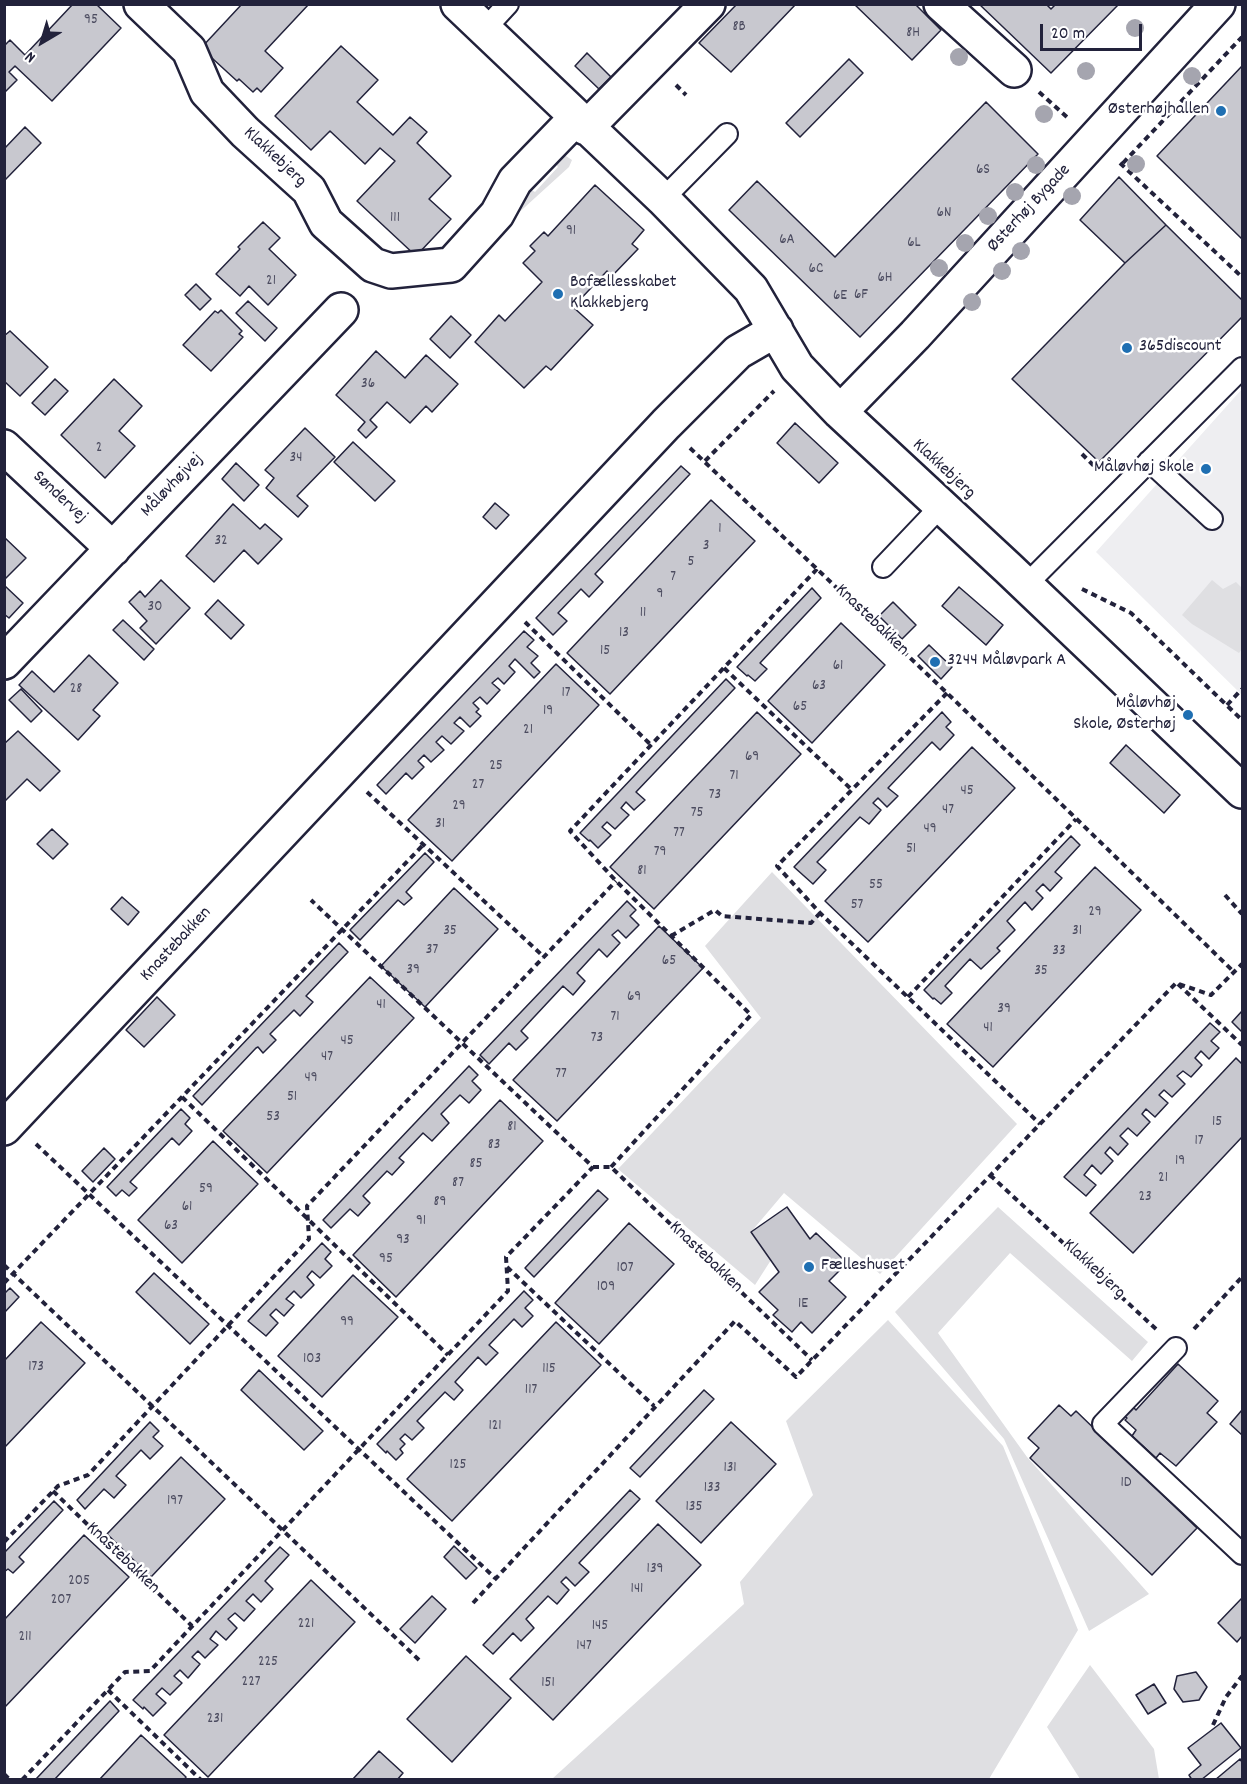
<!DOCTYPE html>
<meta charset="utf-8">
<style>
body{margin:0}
#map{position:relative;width:1247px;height:1784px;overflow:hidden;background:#fff;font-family:Dekko,sans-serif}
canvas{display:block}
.frame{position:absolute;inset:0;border:6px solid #22223b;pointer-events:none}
.north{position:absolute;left:12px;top:12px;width:60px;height:60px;-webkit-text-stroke:4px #fff;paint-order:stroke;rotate:218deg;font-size:16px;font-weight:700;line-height:24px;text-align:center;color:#22223b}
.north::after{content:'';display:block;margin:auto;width:21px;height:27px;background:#22223b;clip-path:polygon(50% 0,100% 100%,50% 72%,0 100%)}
.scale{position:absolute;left:1040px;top:24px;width:102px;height:27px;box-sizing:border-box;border:3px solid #22223b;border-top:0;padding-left:8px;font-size:18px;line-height:21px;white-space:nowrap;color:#22223b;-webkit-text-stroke:4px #fff;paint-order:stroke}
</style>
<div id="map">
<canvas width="1247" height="1784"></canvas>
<div class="frame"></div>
<div class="north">N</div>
<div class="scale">20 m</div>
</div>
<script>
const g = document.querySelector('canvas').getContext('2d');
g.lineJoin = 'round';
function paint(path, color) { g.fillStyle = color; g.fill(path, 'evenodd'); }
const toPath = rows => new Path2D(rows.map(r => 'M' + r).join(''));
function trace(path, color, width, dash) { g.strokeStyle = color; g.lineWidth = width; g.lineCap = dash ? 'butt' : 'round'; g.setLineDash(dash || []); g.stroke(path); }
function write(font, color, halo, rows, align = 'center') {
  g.font = font + ' Dekko,sans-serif'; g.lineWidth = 5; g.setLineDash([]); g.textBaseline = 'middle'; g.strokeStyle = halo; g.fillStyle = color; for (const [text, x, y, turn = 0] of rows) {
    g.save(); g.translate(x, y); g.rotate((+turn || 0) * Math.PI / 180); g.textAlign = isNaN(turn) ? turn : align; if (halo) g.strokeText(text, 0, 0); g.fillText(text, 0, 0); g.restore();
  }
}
const built = toPath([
 [1242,389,1242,695,1096,552]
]);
const green = toPath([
 [566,156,572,160,569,167,514,217,528,188,535,192,558,167,552,159],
 [1212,580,1223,589,1236,582,1242,588,1242,649,1239,653,1192,624,1182,615],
 [772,872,1017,1124,880,1274,784,1193,751,1232,771,1260,755,1285,618,1169,761,1018,705,946],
 [998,1207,1148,1342,1132,1361,1010,1253,938,1333,1027,1457,1149,1594,1089,1631,1004,1439,895,1312],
 [888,1320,1003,1446,1078,1630,989,1779,552,1779,744,1604,740,1582,813,1495,786,1421],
 [1090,1665,1154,1749,1159,1779,1080,1779,1047,1727]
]);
const building = toPath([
 [73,4,96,4,121,28,52,101,15,66,9,72,17,80,5,92,4,46,10,40,25,55,73,4],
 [242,4,309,4,265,51,283,68,261,92,257,88,253,92,239,79,237,81,201,48,242,4],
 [737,4,796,4,731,72,699,43,737,4],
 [854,4,915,4,941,30,912,60,854,4],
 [979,4,1046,4,1051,9,1056,4,1119,4,1051,73,979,4],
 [341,46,378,80,357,102,393,135,410,117,427,132,417,143,451,176,429,199,451,219,416,256,357,201,395,161,380,148,365,164,330,131,311,150,275,116,341,46],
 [587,53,611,77,599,89,575,66,587,53],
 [849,59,863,73,800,137,786,123,849,59],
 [1242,66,1242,239,1157,156,1242,66],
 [986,102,1038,154,860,337,729,210,757,181,835,257,986,102],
 [25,127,41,143,5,180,4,149,25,127],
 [1119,177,1166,225,1125,263,1080,220,1119,177],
 [595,185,644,230,632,244,638,249,612,276,607,271,573,307,593,325,551,370,546,366,524,388,475,342,499,315,505,321,542,282,523,263,535,251,530,246,544,232,548,236,595,185],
 [263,222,280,238,269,249,296,275,268,305,249,286,240,296,216,274,240,249,238,247,263,222],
 [1166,225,1242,300,1242,317,1099,462,1012,379,1125,263,1166,225],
 [196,284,211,299,200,310,185,295,196,284],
 [248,301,277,328,265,341,236,313,248,301],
 [221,310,242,331,239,334,243,337,211,371,183,345,215,311,218,313,221,310],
 [451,316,471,335,450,358,430,339,451,316],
 [10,331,48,367,20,396,4,381,4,336,10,331],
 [376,351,405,378,426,355,458,384,432,412,426,406,410,423,387,402,370,420,377,427,366,438,358,430,365,422,336,395,376,351],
 [55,379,68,391,45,415,32,403,55,379],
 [114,379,142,406,119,431,135,446,105,478,61,435,114,379],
 [795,423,838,463,819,483,777,443,795,423],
 [305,428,335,457,297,496,308,506,298,517,266,488,274,478,265,470,305,428],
 [353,442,395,481,375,501,334,462,353,442],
 [236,463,259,485,244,501,222,479,236,463],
 [681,466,690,474,595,574,603,582,589,597,581,589,558,613,567,621,553,635,536,618,681,466],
 [711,500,755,541,610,694,567,653,711,500],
 [495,503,509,515,496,529,483,517,495,503],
 [233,504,260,529,265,524,282,539,258,564,244,550,214,582,186,556,233,504],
 [4,537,26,558,4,580,4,537],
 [161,580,190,608,156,644,140,628,147,621,129,602,140,591,145,597,161,580],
 [5,586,23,603,9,618,4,614,5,586],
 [959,587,1003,625,986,645,942,606,959,587],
 [812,588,821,598,760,663,767,669,755,681,748,675,747,676,737,667,812,588],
 [218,600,244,625,231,639,205,614,218,600],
 [893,602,916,625,902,639,879,616,893,602],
 [123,620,154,649,144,660,113,630,123,620],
 [841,623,885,665,812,743,768,701,841,623],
 [524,631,534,640,527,647,538,656,531,663,540,672,534,678,515,659,509,666,515,672,504,684,498,678,492,683,500,690,487,704,480,697,473,703,479,709,476,712,481,716,470,727,460,717,454,723,464,731,451,744,442,736,436,742,444,750,431,762,424,755,418,761,424,767,412,779,406,773,386,794,377,785,524,631],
 [929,645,952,667,941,679,918,656,929,645],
 [89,655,118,683,93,710,100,716,78,740,19,685,32,671,54,692,89,655],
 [556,664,599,705,452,861,408,820,556,664],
 [726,679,735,688,636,792,645,800,634,810,626,802,621,808,629,815,615,829,607,822,602,827,611,835,598,848,590,840,589,841,580,833,726,679],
 [21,689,42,711,31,722,9,700,21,689],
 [757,712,801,754,654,909,610,867,757,712],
 [942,712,951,722,946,727,954,735,940,750,932,742,888,788,898,796,887,807,878,798,873,803,881,810,869,824,860,817,823,856,817,862,826,870,813,884,794,867,942,712],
 [18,731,60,771,40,791,27,779,4,802,4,744,18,731],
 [1126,745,1180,795,1164,813,1110,763,1126,745],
 [972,747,1015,788,868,942,825,901,972,747],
 [52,829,68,844,53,859,37,844,52,829],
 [1071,836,1080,845,1055,872,1062,878,1050,891,1043,884,1036,891,1043,898,1032,910,1025,902,1007,921,1015,930,997,948,1000,951,981,969,970,959,945,986,952,993,941,1004,934,998,933,999,924,990,1071,836],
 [425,853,434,862,406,892,412,898,404,905,398,900,360,940,350,930,425,853],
 [1095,867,1141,910,993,1067,947,1024,1095,867],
 [454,888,498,929,425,1007,381,966,454,888],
 [122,897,139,912,128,925,111,909,122,897],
 [627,901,636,910,630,916,639,925,626,938,618,930,612,935,620,943,607,957,599,949,577,973,585,981,573,995,563,986,521,1031,528,1038,516,1050,509,1043,489,1064,480,1055,627,901],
 [659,926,703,968,557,1121,513,1080,659,926],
 [339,943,348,952,306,996,313,1002,300,1016,294,1010,270,1034,276,1040,263,1053,258,1047,256,1048,202,1105,193,1096,339,943],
 [370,977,414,1018,267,1173,223,1131,370,977],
 [157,997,175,1015,144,1047,126,1030,157,997],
 [1242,1011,1242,1030,1241,1031,1232,1022,1242,1011],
 [1210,1023,1220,1032,1211,1041,1219,1048,1209,1059,1201,1051,1195,1058,1202,1065,1191,1077,1183,1071,1177,1076,1185,1084,1172,1097,1164,1090,1159,1095,1168,1103,1155,1117,1146,1109,1142,1114,1150,1122,1137,1136,1128,1128,1120,1136,1128,1144,1118,1155,1110,1147,1105,1153,1113,1161,1101,1174,1092,1165,1084,1175,1096,1185,1086,1196,1064,1177,1210,1023],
 [1236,1058,1242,1064,1242,1137,1133,1253,1090,1213,1236,1058],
 [469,1066,478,1075,472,1081,481,1090,469,1103,460,1095,441,1114,449,1123,432,1141,423,1133,399,1158,404,1162,392,1175,387,1171,363,1196,370,1203,358,1216,350,1209,331,1228,323,1220,469,1066],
 [500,1100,543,1141,396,1297,353,1255,500,1100],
 [181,1109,190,1118,185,1124,192,1131,179,1145,172,1138,130,1182,137,1188,129,1196,122,1190,116,1196,107,1187,181,1109],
 [213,1141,258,1184,182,1263,138,1220,213,1141],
 [104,1148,115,1159,93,1182,82,1171,104,1148],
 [598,1190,608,1199,534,1277,525,1268,598,1190],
 [787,1207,810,1239,816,1233,847,1263,829,1281,846,1297,812,1333,801,1322,792,1332,773,1315,778,1310,759,1292,779,1272,751,1232,787,1207],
 [629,1223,674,1264,599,1344,555,1303,629,1223],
 [322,1243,331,1252,325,1259,332,1266,320,1278,312,1271,307,1277,314,1285,301,1298,294,1291,286,1299,294,1305,284,1316,276,1309,270,1315,278,1323,266,1336,248,1321,322,1243],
 [154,1273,209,1324,190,1344,136,1292,154,1273],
 [353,1275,398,1317,322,1397,278,1356,353,1275],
 [10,1288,19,1297,4,1313,4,1294,10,1288],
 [524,1291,533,1300,525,1308,533,1316,522,1327,514,1319,489,1345,498,1353,486,1365,478,1357,455,1382,463,1390,454,1400,445,1392,417,1421,424,1428,412,1440,405,1434,400,1439,405,1444,400,1449,403,1453,396,1460,387,1451,386,1453,377,1444,524,1291],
 [41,1322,85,1363,4,1448,4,1361,41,1322],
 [556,1322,601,1365,452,1521,407,1479,556,1322],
 [1178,1364,1218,1401,1207,1413,1217,1422,1176,1466,1160,1453,1156,1458,1132,1436,1136,1430,1125,1420,1127,1418,1120,1413,1129,1403,1136,1410,1178,1364],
 [259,1370,323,1431,304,1450,241,1390,259,1370],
 [704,1390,714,1399,640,1477,630,1468,704,1390],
 [1059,1405,1071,1416,1076,1411,1197,1528,1152,1575,1030,1458,1039,1448,1028,1438,1059,1405],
 [1242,1410,1242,1435,1230,1424,1242,1410],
 [150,1422,159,1431,153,1437,163,1446,150,1459,141,1450,116,1476,126,1485,114,1498,104,1489,85,1509,77,1500,150,1422],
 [731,1422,776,1464,701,1543,656,1501,731,1422],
 [181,1457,225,1499,151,1577,107,1534,181,1457],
 [630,1490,640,1499,579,1563,589,1572,575,1586,566,1577,561,1582,569,1590,557,1604,548,1596,526,1619,534,1628,521,1641,513,1633,493,1654,483,1645,630,1490],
 [54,1501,63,1510,19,1557,24,1562,13,1573,8,1569,4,1572,4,1553,54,1501],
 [658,1524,701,1565,553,1720,510,1679,658,1524],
 [84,1535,129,1577,4,1708,4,1620,84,1535],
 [454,1546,477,1568,466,1579,444,1557,454,1546],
 [280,1547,289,1555,265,1581,273,1589,261,1602,253,1594,246,1601,255,1609,244,1621,235,1613,228,1619,237,1628,226,1640,216,1631,210,1639,218,1645,205,1658,198,1651,192,1657,200,1664,188,1678,180,1670,174,1676,182,1683,170,1695,162,1688,156,1694,166,1703,153,1716,144,1707,143,1709,133,1700,280,1547],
 [311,1580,355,1622,208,1777,164,1735,311,1580],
 [432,1596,446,1609,415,1643,400,1629,432,1596],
 [1242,1598,1242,1636,1237,1642,1218,1623,1242,1598],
 [466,1656,511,1698,452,1762,407,1719,466,1656],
 [1196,1672,1207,1687,1199,1700,1183,1702,1174,1689,1177,1676,1196,1672],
 [1154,1684,1166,1703,1148,1714,1136,1695,1154,1684],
 [110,1701,119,1711,54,1780,36,1779,110,1701],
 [1221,1723,1241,1748,1201,1780,1192,1780,1189,1775,1201,1765,1188,1748,1221,1723],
 [141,1735,186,1777,184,1780,99,1780,141,1735],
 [379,1751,403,1773,397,1780,352,1780,379,1751],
 [1240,1759,1242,1762,1242,1780,1215,1780,1240,1759]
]);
const path = toPath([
 [1049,4,1049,5],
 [676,85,686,95],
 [1039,92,1069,119],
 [1120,163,1242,277],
 [1123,163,1242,37],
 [690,448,947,693,1234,972],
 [1082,454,1097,469],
 [705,461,774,391],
 [1082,589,1131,613,1242,720],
 [525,622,651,745],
 [724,668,852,790],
 [947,693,777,866,820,913,1040,1124],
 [1227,705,1242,689],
 [367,792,544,957],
 [1225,895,1242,914],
 [671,936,715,910,722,916,811,923,820,913],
 [1178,984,1242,1045],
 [908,997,1076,819],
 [182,1097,448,1355],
 [36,1144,495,1578],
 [593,1167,611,1167,812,1360],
 [611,1167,751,1015,616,881,570,831,817,569],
 [990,1175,1157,1330],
 [4,1265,419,1660],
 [507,1267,654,1406],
 [4,1283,423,845],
 [1194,1329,1242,1277],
 [53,1491,192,1626],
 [4,1542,58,1486,88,1475,309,1239,307,1206,616,881],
 [473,1603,735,1321,796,1377,1176,983,1211,995,1242,964],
 [108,1690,201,1780],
 [1213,1725,1226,1697,1242,1676],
 [4,1774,10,1780],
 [22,1780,125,1672,150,1671,508,1291,506,1257,593,1167,311,900]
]);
const lane = toPath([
 [484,30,508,4],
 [663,199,727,134],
 [1149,461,1212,519],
 [883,567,941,506],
 [1026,585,1242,368],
 [1176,1348,1103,1424,1242,1554]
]);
const street = toPath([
 [141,4,189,50,207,92,245,132,309,190,326,223,373,265,391,271,451,265,497,214,515,181,576,118],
 [458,4,663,199,751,289,797,367,840,412,1008,568,1242,791],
 [941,4,1014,70],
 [586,128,708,4],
 [840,412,915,335,1218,4],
 [4,447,113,549],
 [4,662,341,310],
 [4,1128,666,424,738,352,776,330]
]);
const trees = [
 [1135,28],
 [959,57],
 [1086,71],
 [1192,76],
 [1044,114],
 [1136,164],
 [1036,165],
 [1015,192],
 [1072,196],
 [988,216],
 [965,243],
 [1021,251],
 [939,268],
 [1002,271],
 [972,302]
];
const markers = [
 [1221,111,6,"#1f6fb2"],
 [558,294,6,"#1f6fb2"],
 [1127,348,6,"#1f6fb2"],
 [1206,469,6,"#1f6fb2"],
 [935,662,6,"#1f6fb2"],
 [1188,715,6,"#1f6fb2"],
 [809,1267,6,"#1f6fb2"]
];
const numberNames = [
 ["95",91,21],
 ["8B",739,28],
 ["8H",913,34],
 ["6S",983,171],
 ["6N",944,214],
 ["111",395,219],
 ["91",571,232],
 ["6A",787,241],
 ["6L",914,244],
 ["6C",816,270],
 ["6H",885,279],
 ["21",271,282],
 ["6F",861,296],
 ["6E",840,297],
 ["36",368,385],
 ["2",99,449],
 ["34",296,459],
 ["1",720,530],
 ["32",221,542],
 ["3",706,547],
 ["5",691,563],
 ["7",673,578],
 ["9",660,595],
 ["30",155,608],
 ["11",643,614],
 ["13",624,634],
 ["15",605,652],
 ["61",838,667],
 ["63",819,687],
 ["28",76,690],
 ["17",566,694],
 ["65",800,708],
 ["19",548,712],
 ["21",528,731],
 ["69",752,758],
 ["25",496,767],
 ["71",734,777],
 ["27",478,786],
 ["45",967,792],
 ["73",715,796],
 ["29",459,807],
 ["47",948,811],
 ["75",697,814],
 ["31",440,825],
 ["49",930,830],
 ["77",679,834],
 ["51",911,850],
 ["79",660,853],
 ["81",642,872],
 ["55",876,886],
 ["57",857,906],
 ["29",1095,913],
 ["35",450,932],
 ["31",1077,932],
 ["37",432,951],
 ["33",1059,952],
 ["65",669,962],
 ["39",413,971],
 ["35",1041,972],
 ["69",634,998],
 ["41",381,1006],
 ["39",1004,1010],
 ["71",615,1018],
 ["41",988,1029],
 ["73",597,1039],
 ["45",347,1042],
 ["47",327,1058],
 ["77",561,1075],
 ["49",311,1079],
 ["51",292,1098],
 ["53",273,1118],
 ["15",1217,1123],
 ["81",512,1128],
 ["17",1199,1142],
 ["83",494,1146],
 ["19",1180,1162],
 ["85",476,1165],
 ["21",1163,1179],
 ["87",458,1184],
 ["59",206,1190],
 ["23",1145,1198],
 ["89",440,1203],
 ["61",187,1208],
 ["91",421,1222],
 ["63",171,1227],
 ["93",403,1241],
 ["95",386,1260],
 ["107",625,1269],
 ["109",606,1288],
 ["1E",803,1305],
 ["99",347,1323],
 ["103",312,1360],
 ["173",36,1368],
 ["115",549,1370],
 ["117",531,1391],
 ["121",495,1427],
 ["125",458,1466],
 ["131",730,1469],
 ["1D",1126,1484],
 ["133",712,1489],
 ["197",175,1502],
 ["135",694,1508],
 ["139",655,1570],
 ["205",79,1582],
 ["141",637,1590],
 ["207",61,1601],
 ["221",306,1625],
 ["145",600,1627],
 ["211",25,1638],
 ["147",584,1647],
 ["225",268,1663],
 ["227",251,1683],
 ["151",548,1684],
 ["231",215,1720]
];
const poiNames = [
 ["Østerhøjhallen",1209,111,"right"],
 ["Bofællesskabet",570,284],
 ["Klakkebjerg",570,305],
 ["365discount",1139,348],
 ["Måløvhøj Skole",1194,469,"right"],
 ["3244 Måløvpark A",947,662],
 ["Måløvhøj",1176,705,"right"],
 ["Skole, Østerhøj",1176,726,"right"],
 ["Fælleshuset",821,1267]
];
const streetNames = [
 ["Klakkebjerg",274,158,43],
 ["Østerhøj Bygade",1030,209,-47],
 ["Klakkebjerg",943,470,43],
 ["Måløvhøjvej",173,486,-46],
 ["Søndervej",59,498,43],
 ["Knastebakken",871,621,44],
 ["Knastebakken",177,945,-47],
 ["Knastebakken",705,1258,44],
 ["Klakkebjerg",1093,1270,43],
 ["Knastebakken",122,1559,44]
];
paint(built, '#eeeef1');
paint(green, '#dfdfe2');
paint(building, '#c8c8cf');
trace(building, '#22223b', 1.5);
trace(lane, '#22223b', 24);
trace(street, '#22223b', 38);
trace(path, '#22223b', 4, [6, 4.5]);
trace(lane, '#fff', 20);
trace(street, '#fff', 33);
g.fillStyle = '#a5a5af';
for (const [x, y] of trees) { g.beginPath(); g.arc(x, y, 9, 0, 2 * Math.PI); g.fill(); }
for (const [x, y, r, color] of markers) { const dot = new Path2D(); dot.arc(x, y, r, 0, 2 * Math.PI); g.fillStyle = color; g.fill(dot); trace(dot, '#fff', 2); }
write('15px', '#4c4c60', null, numberNames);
write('18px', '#22223b', '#fff', poiNames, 'left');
write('18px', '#22223b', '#fff', streetNames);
</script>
